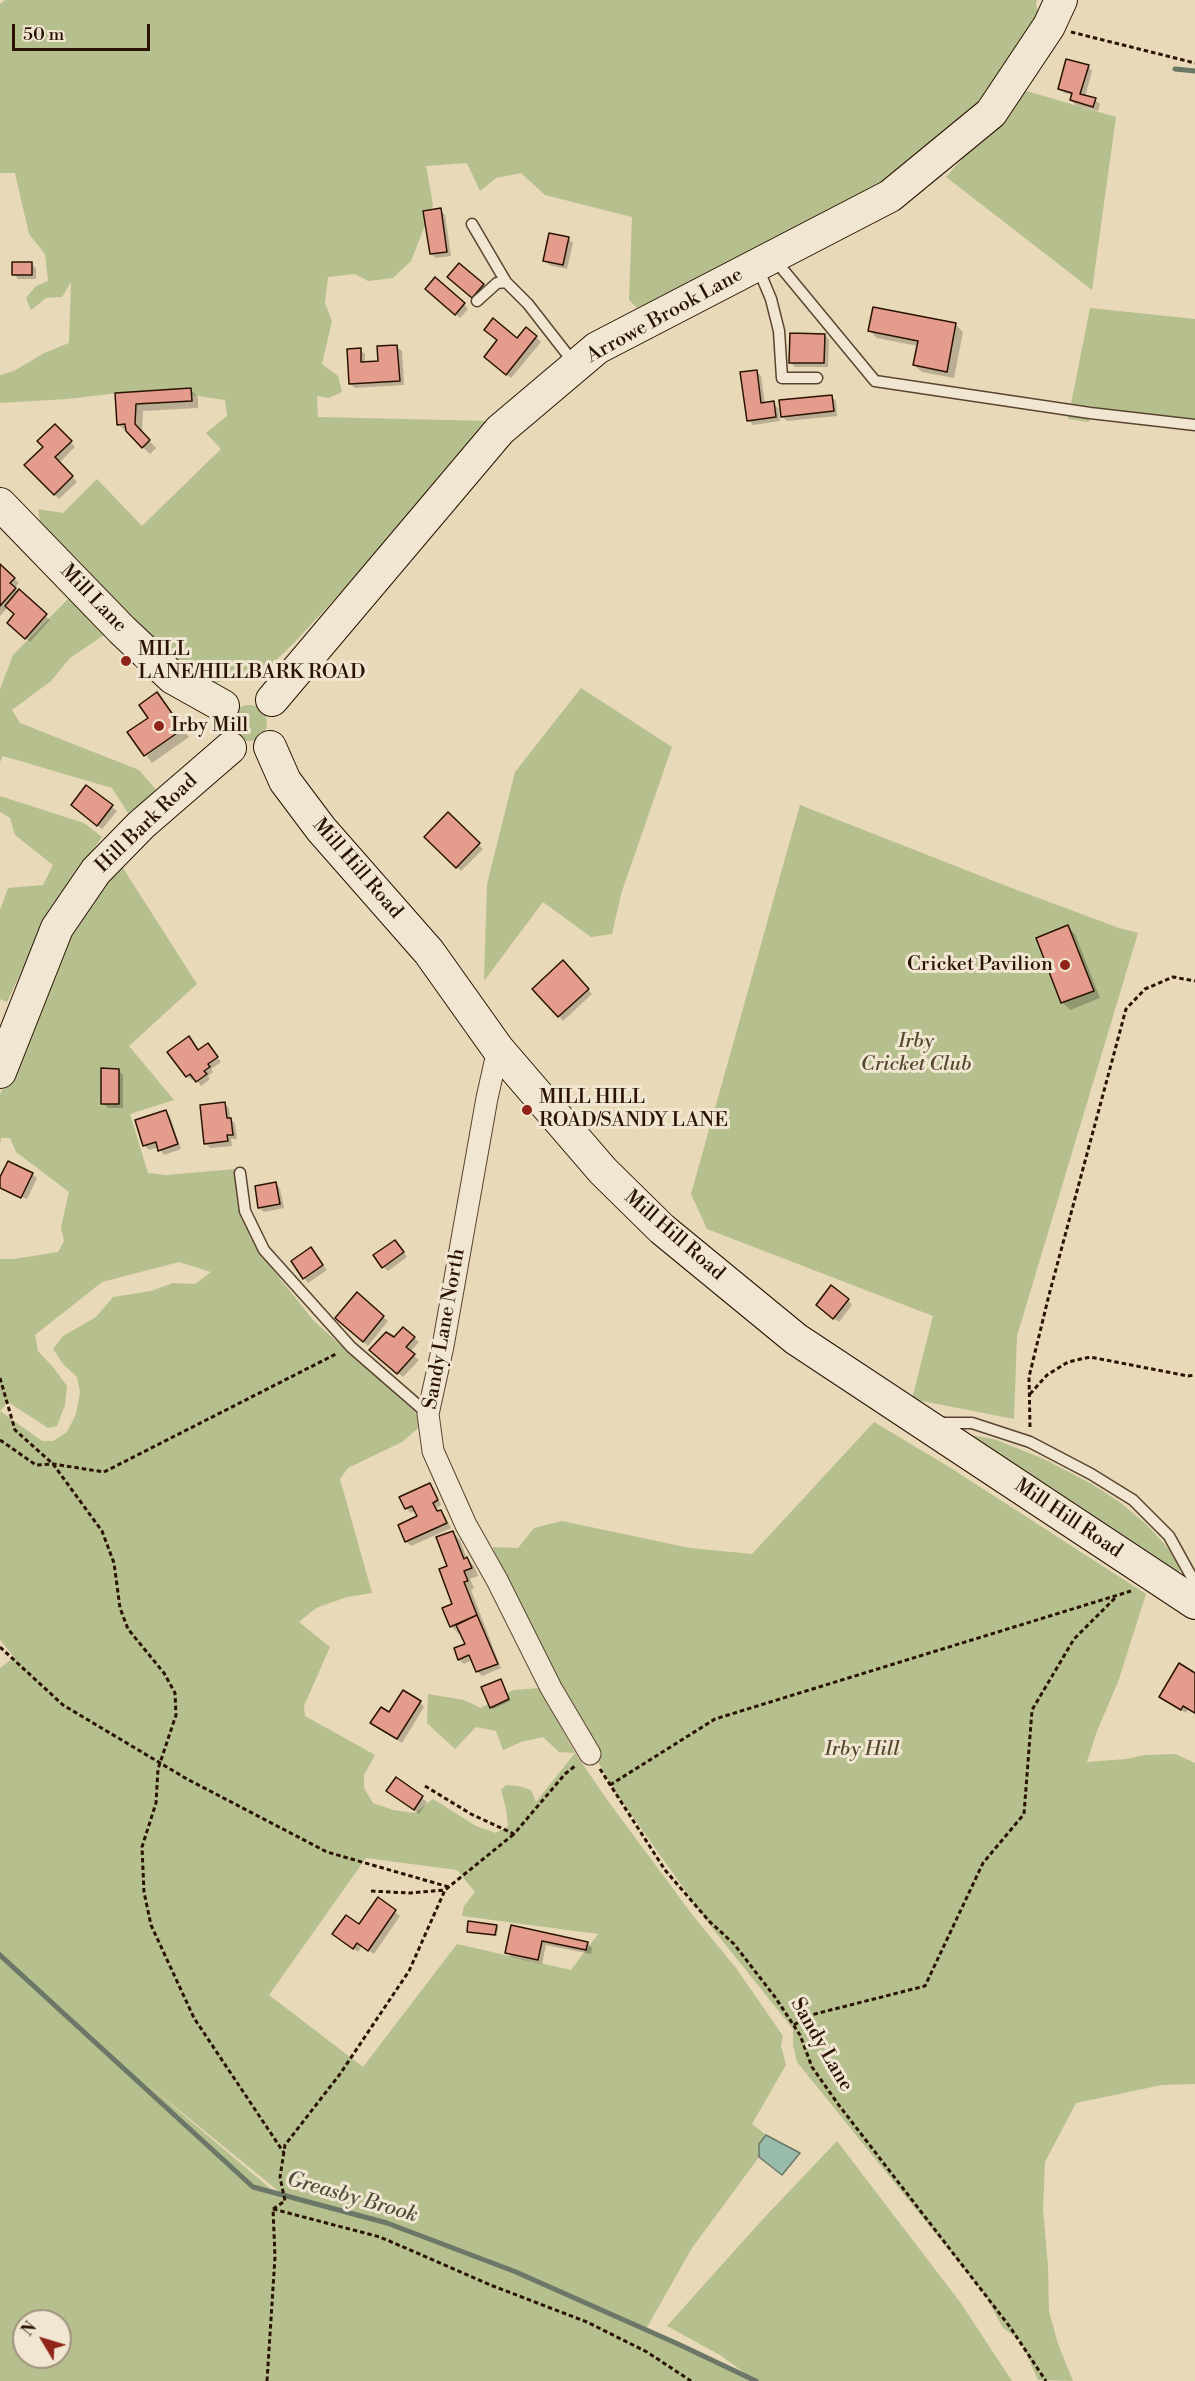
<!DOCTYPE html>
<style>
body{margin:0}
#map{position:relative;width:1195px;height:2381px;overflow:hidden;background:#e8d9b8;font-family:"Libre Bodoni",serif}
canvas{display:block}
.north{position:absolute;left:12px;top:2309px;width:60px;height:60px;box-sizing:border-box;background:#f0e6d1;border:2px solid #a1927f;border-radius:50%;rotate:308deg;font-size:16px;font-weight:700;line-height:24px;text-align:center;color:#2a1303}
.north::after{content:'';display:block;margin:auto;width:21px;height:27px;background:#8f2418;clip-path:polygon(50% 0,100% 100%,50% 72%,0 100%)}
.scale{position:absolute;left:12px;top:24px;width:138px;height:27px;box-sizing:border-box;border:3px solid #2a1303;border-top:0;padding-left:8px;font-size:18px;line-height:21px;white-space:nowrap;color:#2a1303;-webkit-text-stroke:4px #f0e6d1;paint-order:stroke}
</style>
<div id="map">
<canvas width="1195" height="2381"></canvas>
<div class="north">N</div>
<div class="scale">50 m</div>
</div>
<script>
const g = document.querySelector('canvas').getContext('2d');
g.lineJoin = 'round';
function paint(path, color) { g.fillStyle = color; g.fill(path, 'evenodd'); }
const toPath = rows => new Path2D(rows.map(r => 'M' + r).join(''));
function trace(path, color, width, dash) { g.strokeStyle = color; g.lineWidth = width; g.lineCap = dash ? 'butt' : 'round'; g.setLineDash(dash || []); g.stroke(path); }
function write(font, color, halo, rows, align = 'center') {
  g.font = font + ' "Libre Bodoni",serif'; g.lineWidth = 6; g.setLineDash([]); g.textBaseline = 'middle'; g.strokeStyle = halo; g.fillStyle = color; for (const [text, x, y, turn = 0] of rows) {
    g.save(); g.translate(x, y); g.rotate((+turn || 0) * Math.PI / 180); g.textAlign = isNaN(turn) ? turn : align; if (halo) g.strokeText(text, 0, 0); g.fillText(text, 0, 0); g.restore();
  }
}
const green = toPath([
 [5,0,1037,0,1036,4,1040,19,984,103,884,186,637,308,629,300,632,217,545,195,521,173,496,178,480,191,467,163,426,166,433,205,411,261,393,278,368,281,355,274,328,277,325,303,332,321,322,364,338,376,342,392,329,398,317,396,318,417,490,421,404,524,294,643,267,669,212,684,174,660,41,528,38,509,63,513,97,479,142,526,221,449,206,433,227,416,225,400,191,395,191,388,110,394,67,399,0,403,0,375,14,371,44,353,69,343,71,282,62,297,46,298,31,310,26,298,36,286,48,281,45,254,29,234,15,173,0,173,0,4],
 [1023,90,1116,117,1092,290,946,177],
 [1090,308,1195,319,1195,425,1090,414,1089,422,1068,419],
 [71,596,110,631,70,658,51,681,12,710,20,723,139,770,158,792,128,813,112,788,3,756,0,762,0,689,13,655],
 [581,688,672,747,621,894,612,934,591,937,543,902,484,981,487,884,515,772],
 '231 723a18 18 0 1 1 36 0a18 18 0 1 1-36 0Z',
 [0,796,84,823,102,837,50,910,7,1002,0,999,0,910,8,888,43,885,53,865,15,835,10,818,0,812],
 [800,805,1009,887,1119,928,1138,933,1017,1336,1014,1419,912,1399,933,1316,707,1229,691,1194],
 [121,865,197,984,129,1046,174,1100,130,1114,148,1173,166,1175,236,1169,239,1209,251,1238,273,1270,314,1321,414,1411,423,1424,402,1442,348,1468,340,1479,372,1593,347,1597,316,1608,299,1622,330,1647,304,1706,305,1716,375,1755,364,1775,364,1788,373,1803,393,1810,415,1813,433,1799,476,1826,496,1833,508,1826,506,1808,501,1790,506,1785,519,1786,531,1790,536,1802,575,1753,559,1752,543,1737,521,1742,503,1750,496,1731,476,1727,455,1749,427,1723,428,1694,464,1700,481,1708,513,1690,539,1688,575,1753,608,1801,694,1917,736,1968,783,2036,781,2046,786,2065,752,2124,766,2135,759,2144,759,2157,692,2248,646,2329,754,2380,720,2355,667,2326,762,2220,837,2141,960,2302,1012,2381,0,2381,0,1668,14,1657,0,1640,0,1259,14,1259,58,1252,64,1241,61,1227,69,1192,16,1152,10,1138,1,1138,0,1144,0,1095,56,947],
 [179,1262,211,1272,195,1284,173,1283,151,1291,113,1297,96,1317,63,1336,53,1349,63,1364,77,1377,80,1392,76,1414,67,1432,53,1441,42,1441,0,1411,8,1402,48,1428,57,1426,65,1405,67,1386,53,1367,38,1351,35,1335,102,1282],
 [366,1858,457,1870,475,1892,464,1906,462,1916,598,1934,571,1970,457,1944,363,2067,269,1995],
 [142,2080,282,2194,284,2200],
 [24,2321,60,2321,60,2357,24,2357],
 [874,1422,946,1465,1146,1594,1118,1682,1097,1731,1087,1762,1126,1759,1145,1755,1175,1754,1195,1763,1195,2084,1162,2085,1076,2103,1045,2162,1043,2209,1048,2267,1049,2311,1058,2344,1073,2381,1038,2380,1020,2340,1003,2328,985,2295,797,2062,793,2045,793,2029,709,1924,616,1793,579,1729,509,1595,493,1547,518,1548,534,1528,562,1521,690,1548,752,1554],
 [958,1433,994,1439,1044,1459,1090,1483,1121,1503,1147,1525,1167,1547,1180,1568,1179,1572,1175,1576]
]);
const water = toPath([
 [766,2135,800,2153,782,2175,759,2157,759,2144,766,2135]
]);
const shadow = toPath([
 [1088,66,1092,71,1085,97,1095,100,1100,104,1098,111,1076,105,1071,100,1073,95,1064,93,1059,88],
 [440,210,445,215,451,256,436,258,431,254],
 [568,238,573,243,567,269,549,265,545,260],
 [31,264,36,268,36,279,18,279,14,274],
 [454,281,483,285,487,290,477,301],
 [431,293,464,304,468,309,460,318],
 [956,325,963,332,954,378,922,372,914,365,918,346,877,338,870,331],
 [825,335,829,340,828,367,795,367,790,362],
 [536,337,541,342,511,378,490,362,499,341],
 [397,347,402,351,404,385,355,388,350,384,360,350,365,354,365,363,380,362],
 [756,371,761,376,765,404,773,403,778,408,780,421,753,425,749,420],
 [191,390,198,397,198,408,143,411,142,433,156,448,150,454,118,424,117,395],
 [831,396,836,401,837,416,787,421,783,417],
 [55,426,75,447,59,463,77,482,59,499,26,465,45,447],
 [0,566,19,583,14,588,50,620,30,642,9,623,16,614,8,607,0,616],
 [157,694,189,737,152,763,129,733,150,718],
 [87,787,117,811,102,829,77,809],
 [448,814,483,849,461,871,426,836],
 [1068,927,1075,934,1100,998,1070,1010,1062,1002],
 [563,962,592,994,563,1021,534,989],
 [193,1043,199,1051,212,1050,221,1062,211,1069,213,1072,208,1076,210,1079,201,1086,195,1078,192,1080,187,1076],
 [119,1071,123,1075,123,1108,108,1108,103,1103],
 [224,1103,229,1108,230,1118,235,1124,237,1139,231,1139,232,1146,210,1148,205,1143],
 [166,1111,170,1116,181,1149,164,1155,159,1147,149,1150,145,1146,137,1121],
 [32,1174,37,1178,27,1199,0,1188,0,1180],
 [276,1184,280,1189,284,1208,264,1212,259,1208],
 [399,1246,407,1257,388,1271,383,1267],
 [311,1249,327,1270,308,1283,304,1278],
 [848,1300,852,1305,839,1322,822,1310],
 [383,1317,388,1321,368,1346,342,1323],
 [403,1329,419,1342,410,1352,419,1360,403,1377,376,1355],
 [430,1485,434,1489,441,1505,437,1508,439,1512,441,1511,445,1516,451,1528,411,1546,406,1541,419,1517,416,1510,411,1513,406,1508],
 [452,1532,460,1540,467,1559,474,1566,478,1576,470,1579,474,1588,471,1590,501,1668,482,1676,477,1671,473,1660,464,1664,459,1660,456,1649,467,1645,462,1632,459,1634,451,1626,454,1605,449,1567],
 [1195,1675,1195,1713,1188,1709,1186,1713,1161,1697],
 [502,1683,510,1701,493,1709,491,1707],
 [420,1702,424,1707,402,1743,377,1727],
 [396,1779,427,1802,419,1814,393,1795],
 [378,1899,400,1916,374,1954,362,1946,358,1952,334,1934,359,1926],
 [496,1926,498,1928,497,1936,469,1931],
 [512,1927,587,1943,592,1948,591,1954,546,1945,542,1964,511,1957,507,1952]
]);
const stream = toPath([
 [1175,69,1195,71],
 [0,1955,253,2187,387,2223,516,2272,678,2344,756,2381]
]);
const building = toPath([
 [1066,59,1089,65,1080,94,1096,98,1093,107,1070,100,1072,93,1058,89,1066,59],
 [441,208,447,252,430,254,423,211,441,208],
 [549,233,569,237,563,265,543,261,549,233],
 [12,262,32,262,32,275,12,275,12,262],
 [459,263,484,284,472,298,447,277,459,263],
 [435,277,465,303,455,315,425,289,435,277],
 [873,307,956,323,947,372,913,365,918,341,868,331,873,307],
 [493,318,517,338,526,327,537,336,506,375,484,357,497,340,484,330,493,318],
 [790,333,825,334,824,363,789,363,790,333],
 [397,345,400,381,349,384,347,349,361,348,361,362,378,361,377,346,397,345],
 [757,370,761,403,774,401,776,417,747,421,740,372,757,370],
 [191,388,192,401,136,404,135,424,150,440,142,448,126,431,125,424,117,425,115,393,191,388],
 [832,395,834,411,781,417,779,400,832,395],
 [55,424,72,441,55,457,73,476,54,495,24,465,43,447,37,441,55,424],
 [0,564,15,578,10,583,16,588,0,606,0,564],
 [19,589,47,614,25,639,7,623,14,614,5,606,19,589],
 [157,692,183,729,144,756,127,732,148,718,139,705,157,692],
 [86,785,113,805,97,826,71,805,86,785],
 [448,812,480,843,456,868,424,837,448,812],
 [1068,925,1094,991,1061,1003,1036,938,1068,925],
 [563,960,589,989,558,1017,532,989,563,960],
 [189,1036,198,1050,208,1043,218,1057,208,1064,210,1067,204,1071,207,1074,196,1082,190,1074,186,1077,167,1052,189,1036],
 [101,1068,119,1069,119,1104,101,1104,101,1068],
 [225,1102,227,1118,231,1118,233,1135,227,1135,228,1141,204,1144,200,1105,225,1102],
 [166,1110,178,1144,158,1151,156,1142,143,1146,135,1120,166,1110],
 [8,1161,33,1173,21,1198,0,1188,0,1177,8,1161],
 [276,1182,280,1204,258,1208,255,1186,276,1182],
 [395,1240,404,1252,382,1268,373,1255,395,1240],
 [311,1247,323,1265,303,1279,291,1261,311,1247],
 [831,1285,849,1299,833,1319,816,1305,831,1285],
 [357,1292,384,1316,363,1342,335,1318,357,1292],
 [403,1327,415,1337,406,1347,415,1354,397,1374,369,1350,386,1332,394,1337,403,1327],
 [430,1483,438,1500,433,1503,437,1511,441,1510,447,1523,405,1542,398,1525,417,1516,412,1506,405,1509,399,1497,430,1483],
 [453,1531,464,1559,467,1557,472,1568,464,1571,468,1581,464,1582,477,1615,450,1627,442,1608,452,1604,439,1569,447,1566,436,1537,453,1531],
 [477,1615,498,1664,476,1672,469,1655,458,1660,454,1648,465,1644,456,1625,477,1615],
 [1179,1663,1195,1673,1195,1713,1183,1706,1181,1710,1159,1697,1179,1663],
 [501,1679,509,1699,490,1708,481,1687,501,1679],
 [403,1690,421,1701,397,1739,370,1723,381,1707,389,1712,403,1690],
 [396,1777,423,1796,414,1810,386,1791,396,1777],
 [378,1897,396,1910,368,1951,357,1943,353,1949,332,1934,346,1915,359,1924,378,1897],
 [468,1921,497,1925,495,1935,467,1932,468,1921],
 [511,1925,588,1942,586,1950,542,1941,538,1960,505,1953,511,1925]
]);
const path = toPath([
 [1071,32,1195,63],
 [0,1378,15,1430,53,1464,102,1531,114,1563,120,1608,128,1629,164,1673,175,1693,176,1715,158,1769,156,1803,142,1847,144,1892,151,1925,194,2018,284,2153],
 [1030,1394,1047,1375,1068,1362,1090,1357,1188,1376,1195,1375],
 [1030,1427,1029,1377,1049,1295,1126,1009,1145,989,1173,977,1195,981],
 [0,1440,36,1465,53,1464,104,1472,338,1353],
 [0,1647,63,1705,187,1779,327,1852,449,1887],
 [600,1769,665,1870,709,1921,734,1944,775,1997,800,2035,812,2067,838,2104,1010,2327,1046,2381],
 [610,1785,715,1719,1131,1591],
 [425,1786,471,1814,514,1834,565,1774,575,1766],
 [371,1891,410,1893,445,1890],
 [794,2025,807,2016,925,1986,983,1863,1024,1814,1032,1710,1074,1639,1117,1596],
 [273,2209,285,2201,280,2177,285,2145,340,2074,409,1971,445,1890,514,1834],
 [273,2209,380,2237,493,2286,587,2322,647,2352,691,2381],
 [267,2381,275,2257,273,2209]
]);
const lane = toPath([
 [472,224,506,282],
 [775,260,875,381,1090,413,1195,425],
 [758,268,771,299,779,331,782,378,817,378],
 [477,301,497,283,506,282,528,304,574,363],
 [240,1173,245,1211,264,1250,351,1347,428,1414],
 [938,1423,972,1423,1030,1442,1091,1474,1133,1500,1169,1536,1195,1583]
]);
const street = toPath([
 [498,1049,487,1098,443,1346,428,1414,433,1451,466,1525,497,1580,551,1688,590,1754]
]);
const secondary = toPath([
 [0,504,122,630,173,678,223,706],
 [272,700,500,430,597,348,890,196,991,113,1049,26,1061,0],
 [270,747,285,781,321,829,429,952,498,1049,603,1171,662,1229,796,1339,1195,1603],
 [0,1072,57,928,96,871,141,825,230,748]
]);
const markers = [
 [126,661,6,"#8f2418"],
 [159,726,6,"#8f2418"],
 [1065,965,6,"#8f2418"],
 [527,1110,6,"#8f2418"]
];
const streetNames = [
 ["Arrowe Brook Lane",665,316,-29],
 ["Mill Lane",93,599,46],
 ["Hill Bark Road",147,824,-44],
 ["Mill Hill Road",357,869,49],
 ["Mill Hill Road",674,1236,41],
 ["Sandy Lane North",445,1329,-80],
 ["Mill Hill Road",1068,1519,34],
 ["Sandy Lane",821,2045,60]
];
const poiNames = [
 ["MILL",138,650],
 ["LANE/HILLBARK ROAD",138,673],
 ["Irby Mill",171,726],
 ["Cricket Pavilion",1053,965,"right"],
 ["MILL HILL",539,1098],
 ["ROAD/SANDY LANE",539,1121]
];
const parkNames = [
 ["Irby",916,1042],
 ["Cricket Club",916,1065],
 ["Irby Hill",862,1750]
];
const waterNames = [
 ["Greasby Brook",352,2198,16]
];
paint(green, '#b6bf8e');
paint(water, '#98bbaa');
trace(water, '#6c7867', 1.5);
paint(shadow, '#0003');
trace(stream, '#6c7867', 5);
paint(building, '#e49c8d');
trace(building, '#2a1303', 1.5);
trace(lane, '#5a4430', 13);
trace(street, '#5a4430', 23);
trace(secondary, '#2a1303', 34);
trace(path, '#2a1303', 3, [4.5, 3]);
trace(lane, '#f0e6d1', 10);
trace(street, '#f0e6d1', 21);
trace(secondary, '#f0e6d1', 32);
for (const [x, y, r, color] of markers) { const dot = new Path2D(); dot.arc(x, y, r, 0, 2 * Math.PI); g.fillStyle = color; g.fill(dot); trace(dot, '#f0e6d1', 2); }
write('20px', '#2a1303', '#f0e6d1', streetNames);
write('20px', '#2a1303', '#f0e6d1', poiNames, 'left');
write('italic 20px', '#54472d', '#f0e6d1', parkNames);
write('italic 21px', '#504e3d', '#f0e6d1', waterNames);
</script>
